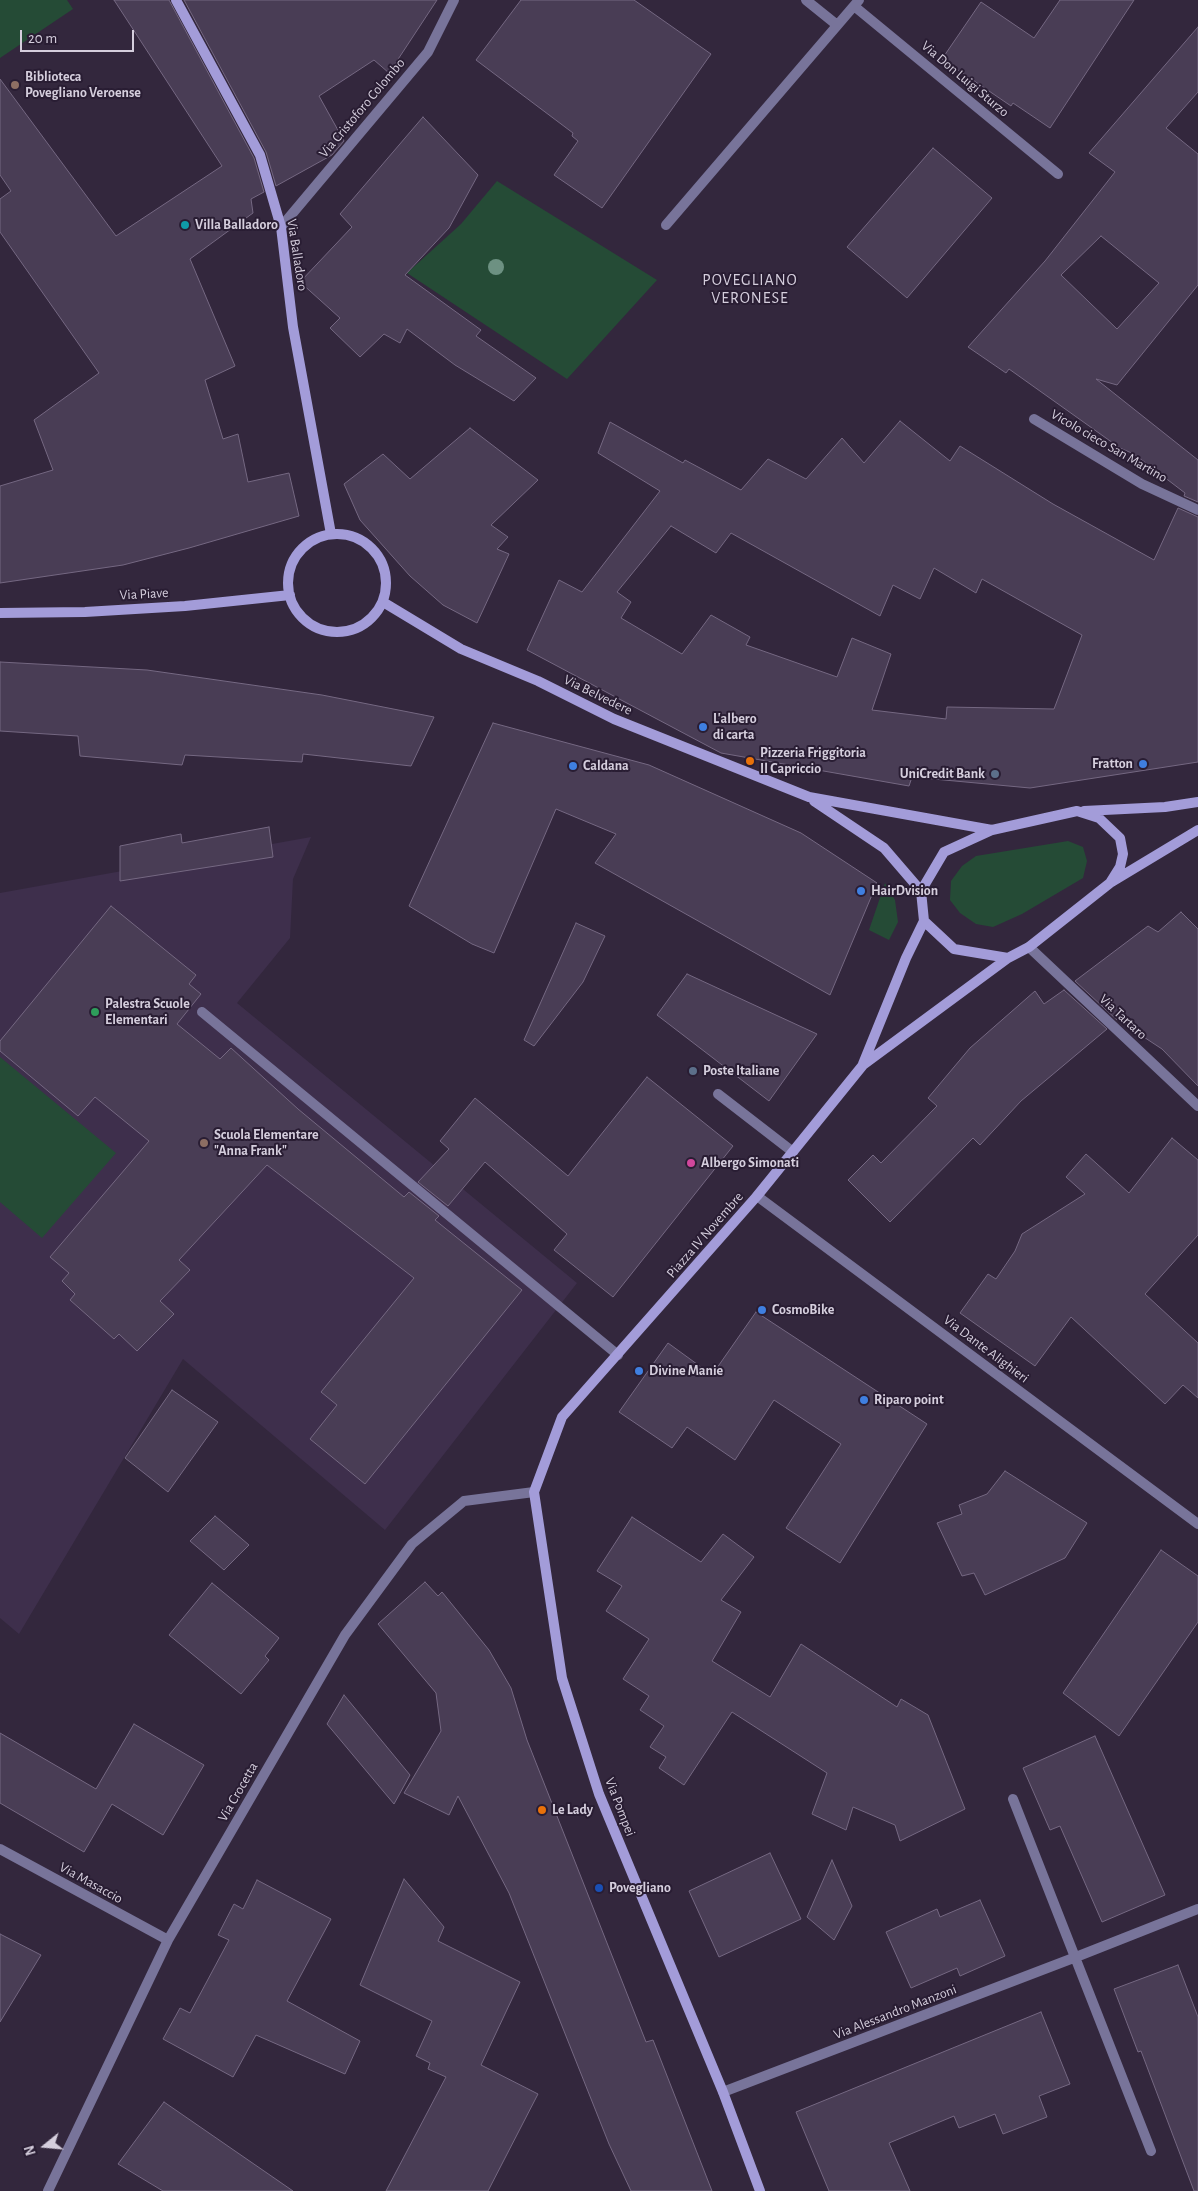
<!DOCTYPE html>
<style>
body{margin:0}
#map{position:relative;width:1198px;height:2191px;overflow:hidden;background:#33273d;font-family:"Alegreya Sans",sans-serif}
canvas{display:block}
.north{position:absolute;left:20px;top:2121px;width:50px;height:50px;-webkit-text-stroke:4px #291d33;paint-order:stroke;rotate:253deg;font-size:14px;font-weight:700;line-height:20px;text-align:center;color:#d5cedd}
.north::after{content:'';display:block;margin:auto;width:18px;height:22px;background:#d5cedd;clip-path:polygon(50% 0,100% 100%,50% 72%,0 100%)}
.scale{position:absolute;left:20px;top:30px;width:114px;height:22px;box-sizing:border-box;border:2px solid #d5cedd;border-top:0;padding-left:6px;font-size:15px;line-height:18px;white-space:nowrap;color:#d5cedd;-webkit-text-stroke:4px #291d33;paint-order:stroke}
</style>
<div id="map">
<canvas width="1198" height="2191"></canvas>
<div class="north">N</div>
<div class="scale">20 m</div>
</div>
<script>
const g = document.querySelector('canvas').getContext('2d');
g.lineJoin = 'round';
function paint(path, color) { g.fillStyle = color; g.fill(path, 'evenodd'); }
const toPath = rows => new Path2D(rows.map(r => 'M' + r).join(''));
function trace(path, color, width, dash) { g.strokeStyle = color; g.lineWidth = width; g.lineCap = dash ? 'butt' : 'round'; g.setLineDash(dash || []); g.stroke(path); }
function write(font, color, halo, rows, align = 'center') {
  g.font = font + ' "Alegreya Sans",sans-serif'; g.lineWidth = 4; g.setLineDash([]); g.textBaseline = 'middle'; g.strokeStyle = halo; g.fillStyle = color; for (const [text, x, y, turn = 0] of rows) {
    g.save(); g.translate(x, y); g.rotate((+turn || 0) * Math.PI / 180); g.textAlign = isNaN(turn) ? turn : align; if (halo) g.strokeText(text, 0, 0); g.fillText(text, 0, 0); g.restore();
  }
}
const built = toPath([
 [311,837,293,879,290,938,237,1003,577,1283,385,1530,183,1359,19,1634,0,1618,0,893]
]);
const green = toPath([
 [0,0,67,0,73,9,0,58],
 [497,181,657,280,567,379,407,273,461,224],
 [1068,841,1083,847,1087,861,1083,878,1022,914,993,927,976,924,960,913,950,900,951,881,962,866,976,856],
 [885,883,895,900,898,922,889,940,869,930],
 [0,1057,116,1153,42,1238,0,1202]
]);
const building = toPath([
 [114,0,169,0,254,158,264,192,251,199,253,213,190,259,235,366,205,380,223,439,238,434,248,482,289,473,299,516,189,548,123,565,0,583,0,486,53,470,34,420,99,373,0,232,0,199,11,191,0,175,0,79,116,236,222,166,114,0],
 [184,0,437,0,389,73,374,60,319,96,344,141,332,155,276,186,266,152,184,0],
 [521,0,634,0,711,54,602,208,554,175,578,141,572,136,573,133,476,60,521,0],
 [1060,0,1134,0,1050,128,1013,103,1011,106,942,59,981,2,1034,38,1060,0],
 [1198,27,1198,92,1166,128,1198,154,1198,285,1117,385,1096,379,1198,460,1198,502,1184,496,1185,493,1134,454,1120,448,1009,369,1006,373,968,347,1045,261,1115,172,1089,153,1198,27],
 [1101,236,1159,283,1117,329,1061,275,1101,236],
 [423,117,478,175,449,228,405,275,481,330,476,336,536,378,514,401,455,365,407,329,400,343,384,334,360,357,330,328,340,318,300,282,352,227,340,214,423,117],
 [933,148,992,198,907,298,847,247,933,148],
 [900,421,950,461,960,446,1053,504,1154,560,1178,508,1198,517,1198,762,1030,788,912,777,909,786,721,753,527,650,559,580,582,592,660,491,598,453,610,422,683,463,685,460,741,490,768,459,806,479,842,438,864,463,900,421],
 [671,526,716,553,731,533,880,616,893,585,920,599,934,568,976,593,982,579,1082,635,1054,709,947,707,946,719,872,710,891,654,852,638,837,677,746,645,750,637,711,615,682,654,621,618,631,602,617,592,671,526],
 [470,428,538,480,491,525,508,537,497,549,509,554,477,623,443,605,410,576,360,520,344,484,383,454,410,479,470,428],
 [0,662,147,670,322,695,434,717,411,766,303,754,302,762,185,755,182,765,80,756,78,736,0,731,0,662],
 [493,723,649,765,801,833,877,883,830,995,595,863,616,834,556,809,494,953,472,944,409,906,493,723],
 [269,827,273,857,120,881,120,846,181,834,182,843,269,827],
 [111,906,196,975,189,984,201,994,177,1024,220,1059,231,1048,298,1109,404,1197,409,1192,439,1216,435,1220,522,1290,365,1484,310,1439,337,1405,321,1392,414,1278,267,1165,179,1260,190,1270,160,1301,174,1314,137,1351,119,1334,114,1339,70,1300,75,1294,62,1281,69,1273,50,1257,149,1141,95,1097,78,1116,0,1051,0,1041,111,906],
 [1181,912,1198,929,1198,1086,1162,1049,1127,1026,1119,1019,1117,1020,1075,981,1148,926,1158,932,1181,912],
 [576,923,605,936,583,982,534,1046,524,1040,576,923],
 [687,974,817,1034,769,1101,657,1015,687,974],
 [1064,990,1107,1029,1021,1101,980,1145,973,1138,890,1222,848,1180,873,1155,881,1163,937,1106,928,1098,970,1048,1035,991,1044,1004,1064,990],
 [647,1077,733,1146,613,1297,554,1250,567,1234,485,1162,448,1206,418,1182,449,1149,440,1141,475,1098,568,1176,647,1077],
 [1172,1138,1198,1160,1198,1235,1145,1294,1198,1343,1198,1398,1183,1385,1165,1404,1071,1317,1035,1366,960,1313,988,1274,996,1279,1015,1251,1022,1234,1085,1194,1066,1177,1086,1154,1129,1193,1172,1138],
 [756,1312,927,1424,840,1563,786,1528,841,1444,774,1400,735,1460,687,1427,672,1448,619,1412,668,1343,712,1375,756,1312],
 [172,1390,218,1422,168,1492,125,1458,172,1390],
 [1005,1471,1087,1523,1065,1558,985,1595,974,1573,962,1576,937,1523,962,1514,959,1505,987,1494,1005,1471],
 [215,1516,249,1545,224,1570,190,1541,215,1516],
 [632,1517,701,1562,723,1534,754,1557,721,1600,741,1612,712,1661,770,1697,801,1644,897,1707,901,1699,928,1715,965,1809,900,1841,895,1825,853,1807,846,1830,812,1814,827,1773,732,1712,684,1785,659,1768,666,1757,650,1747,664,1726,640,1710,649,1696,623,1679,649,1639,606,1611,622,1586,597,1571,632,1517],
 [1161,1550,1198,1576,1198,1622,1119,1736,1063,1693,1161,1550],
 [425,1582,438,1596,442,1592,489,1650,511,1688,527,1740,646,2042,653,2040,712,2191,631,2191,609,2144,509,1893,458,1796,449,1815,404,1793,441,1731,436,1693,378,1624,425,1582],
 [212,1583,279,1638,265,1656,269,1660,241,1694,169,1635,212,1583],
 [344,1695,410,1775,394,1804,327,1724,344,1695],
 [134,1724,204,1765,163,1835,112,1804,84,1852,0,1803,0,1733,96,1789,134,1724],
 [1095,1736,1165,1895,1102,1922,1060,1826,1050,1830,1023,1768,1095,1736],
 [770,1853,801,1919,719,1957,689,1891,770,1853],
 [832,1860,852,1906,834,1940,807,1917,832,1860],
 [404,1879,444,1927,438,1941,520,1982,481,2065,538,2094,488,2191,386,2191,446,2077,428,2069,430,2063,416,2056,432,2021,360,1985,404,1879],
 [257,1880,331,1919,287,2001,360,2041,345,2074,256,2035,233,2077,163,2039,180,2008,190,2013,229,1940,218,1935,234,1904,243,1909,257,1880],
 [980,1900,1005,1956,960,1976,957,1968,911,1988,886,1932,937,1909,940,1917,980,1900],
 [0,1934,41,1955,0,2022,0,1934],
 [1178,1965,1198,2017,1198,2191,1194,2191,1141,2051,1138,2052,1114,1989,1178,1965],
 [1041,2012,1070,2084,1039,2096,1047,2117,1003,2134,995,2114,959,2128,954,2116,889,2143,910,2191,829,2191,796,2112,1041,2012],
 [164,2102,293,2191,163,2191,118,2164,164,2102]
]);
const lane = toPath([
 [202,1012,618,1355],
 [718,1094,793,1152]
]);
const street = toPath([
 [806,0,837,25],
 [854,6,1058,174],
 [666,225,859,0],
 [281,227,428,52,454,0],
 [1034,419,1142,484,1198,510],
 [1029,947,1198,1106],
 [757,1196,1198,1524],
 [1013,1799,1151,2151],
 [0,1849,168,1940],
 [723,2092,1076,1957,1198,1909],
 [48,2191,168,1940,345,1635,412,1544,464,1501,534,1492]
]);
const secondary = toPath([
 [176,0,260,155,281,227,293,327,331,534],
 '288 583a49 49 0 1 1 98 0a49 49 0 1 1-98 0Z',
 [383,602,461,649,538,681,614,719,809,797,992,830],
 [0,613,85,612,185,606,290,595],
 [814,801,884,848,921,891],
 [1084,811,1165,807,1198,802],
 [1110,883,1120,867,1123,854,1120,838,1099,818,1077,811,992,830,944,852,921,891,924,921,954,949,1008,958,1029,947,1110,883,1198,830],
 [863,1064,906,958,924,921],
 [760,2191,723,2092,599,1794,562,1678,534,1492,562,1417,757,1196,863,1065,1008,958]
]);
const trees = [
 [496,267]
];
const markers = [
 [15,85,5,"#8d6e63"],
 [185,225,5,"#0f9aa8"],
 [703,727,5,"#3f7fe0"],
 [750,761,5,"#e8710a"],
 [1143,764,5,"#3f7fe0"],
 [573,766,5,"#3f7fe0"],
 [995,774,5,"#5c6f8a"],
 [861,891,5,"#3f7fe0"],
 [95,1012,5,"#2e9e5b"],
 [693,1071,5,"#5c6f8a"],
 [204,1143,5,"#8d6e63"],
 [691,1163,5,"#d1479c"],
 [762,1310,5,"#3f7fe0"],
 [639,1371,5,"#3f7fe0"],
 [864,1400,5,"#3f7fe0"],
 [542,1810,5,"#e8710a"],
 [599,1888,5,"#1a4fb4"]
];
const poiNames = [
 ["Biblioteca",25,77],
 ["Povegliano Veroense",25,93],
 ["Villa Balladoro",195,225],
 ["L'albero",713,719],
 ["di carta",713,735],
 ["Pizzeria Friggitoria",760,753],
 ["Il Capriccio",760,769],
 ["Fratton",1133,764,"right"],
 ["Caldana",583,766],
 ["UniCredit Bank",985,774,"right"],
 ["HairDvision",871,891],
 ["Palestra Scuole",105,1004],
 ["Elementari",105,1020],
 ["Poste Italiane",703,1071],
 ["Scuola Elementare",214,1135],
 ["\"Anna Frank\"",214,1151],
 ["Albergo Simonati",701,1163],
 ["CosmoBike",772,1310],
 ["Divine Manie",649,1371],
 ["Riparo point",874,1400],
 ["Le Lady",552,1810],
 ["Povegliano",609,1888]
];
const streetNames = [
 ["Via Don Luigi Sturzo",965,79,40],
 ["Via Cristoforo Colombo",362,108,-50],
 ["Via Balladoro",297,255,81],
 ["Vicolo cieco San Martino",1109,446,30],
 ["Via Piave",144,594,-3],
 ["Via Belvedere",598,695,26],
 ["Via Tartaro",1123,1017,43],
 ["Piazza IV Novembre",705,1235,-49],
 ["Via Dante Alighieri",986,1349,37],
 ["Via Crocetta",238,1792,-60],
 ["Via Pompei",620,1807,69],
 ["Via Masaccio",91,1883,29],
 ["Via Alessandro Manzoni",895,2012,-21]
];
const quarterNames = [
 ["POVEGLIANO",750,280],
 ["VERONESE",750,298]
];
paint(built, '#3e2f4c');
paint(green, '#254b36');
paint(building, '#493d55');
trace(building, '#756882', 1);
trace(lane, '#78749a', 10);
trace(street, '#78749a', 10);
trace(secondary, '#a39cd9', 10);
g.fillStyle = '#6d9182';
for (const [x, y] of trees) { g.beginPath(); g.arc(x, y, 8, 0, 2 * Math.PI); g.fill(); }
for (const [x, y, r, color] of markers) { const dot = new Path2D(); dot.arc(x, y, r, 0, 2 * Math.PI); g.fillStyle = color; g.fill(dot); trace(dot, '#291d33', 2); }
write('bold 14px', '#d5cedd', '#291d33', poiNames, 'left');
write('14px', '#d5cedd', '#291d33', streetNames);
g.letterSpacing = '1px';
write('16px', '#d5cedd', '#291d33', quarterNames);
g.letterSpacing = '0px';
</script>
